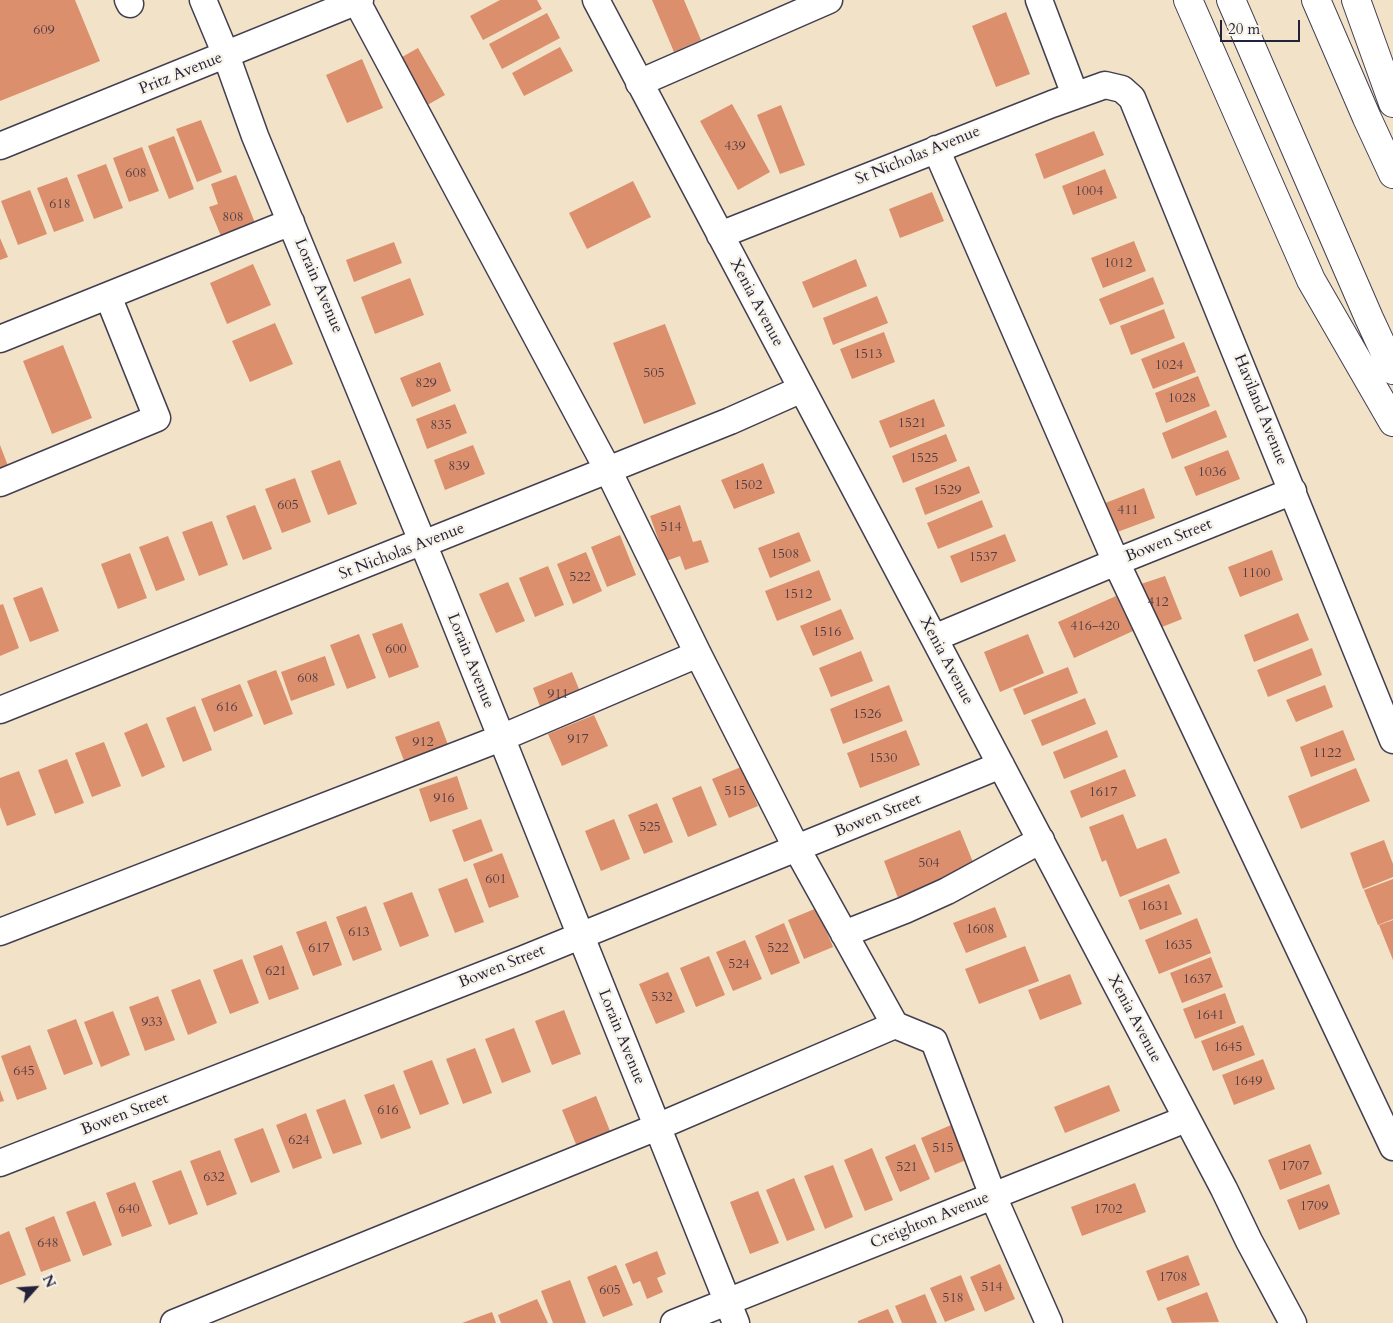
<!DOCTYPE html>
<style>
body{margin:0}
#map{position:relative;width:1393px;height:1323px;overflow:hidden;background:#f2e2c7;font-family:Cardo,serif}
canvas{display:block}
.north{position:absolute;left:10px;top:1263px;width:50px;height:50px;-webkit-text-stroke:4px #f7f3e8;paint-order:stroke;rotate:64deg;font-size:14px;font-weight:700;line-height:20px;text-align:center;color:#22223b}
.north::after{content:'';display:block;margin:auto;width:18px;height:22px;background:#22223b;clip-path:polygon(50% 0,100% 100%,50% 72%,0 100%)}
.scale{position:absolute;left:1220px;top:20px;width:80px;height:22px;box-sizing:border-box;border:2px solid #22223b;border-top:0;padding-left:6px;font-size:15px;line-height:18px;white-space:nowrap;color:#22223b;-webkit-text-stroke:4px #f7f3e8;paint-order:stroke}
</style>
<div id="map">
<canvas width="1393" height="1323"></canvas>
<div class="north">N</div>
<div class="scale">20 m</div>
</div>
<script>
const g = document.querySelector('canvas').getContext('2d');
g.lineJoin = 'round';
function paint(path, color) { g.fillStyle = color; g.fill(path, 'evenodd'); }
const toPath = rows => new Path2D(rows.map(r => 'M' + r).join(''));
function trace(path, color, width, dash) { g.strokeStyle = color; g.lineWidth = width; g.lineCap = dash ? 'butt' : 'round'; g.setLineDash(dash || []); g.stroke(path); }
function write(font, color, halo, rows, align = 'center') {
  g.font = font + ' Cardo,serif'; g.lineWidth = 4.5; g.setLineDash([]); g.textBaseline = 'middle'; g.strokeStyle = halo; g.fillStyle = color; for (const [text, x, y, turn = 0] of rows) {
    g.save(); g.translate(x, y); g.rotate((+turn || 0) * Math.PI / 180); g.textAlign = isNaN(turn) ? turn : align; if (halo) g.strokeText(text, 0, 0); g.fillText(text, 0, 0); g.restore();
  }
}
const building = toPath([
 [0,0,75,0,100,61,0,101],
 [500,0,537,0,542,9,483,40,470,16],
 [652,0,684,0,701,40,674,52],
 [1006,12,1030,74,996,87,972,26],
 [547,13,560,38,502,69,489,44],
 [560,47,573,71,524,96,512,73],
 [418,48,445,95,422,108,395,61],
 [362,59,383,108,347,123,326,75],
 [732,104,770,172,738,190,700,121],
 [781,105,805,165,780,174,757,115],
 [201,120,222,172,197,182,176,129],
 [1094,131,1104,155,1044,179,1035,154],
 [174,136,194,189,169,199,148,146],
 [142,147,159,191,129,202,113,158],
 [106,164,123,208,94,219,77,175],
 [1105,169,1117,198,1073,215,1062,186],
 [236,175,257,228,223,241,209,207,218,204,211,184],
 [67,177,84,221,54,232,37,188],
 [633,181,651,217,587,249,569,213],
 [30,190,47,234,18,245,1,201],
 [932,192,944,221,900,238,889,209],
 [0,238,8,257,0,260],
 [1134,241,1146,271,1103,288,1091,258],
 [394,242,402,263,354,282,346,260],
 [856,259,867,286,813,308,802,282],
 [253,264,271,305,227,324,210,283],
 [1153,277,1164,304,1110,325,1099,299],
 [410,278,424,315,375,334,361,297],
 [877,296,888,323,833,345,823,318],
 [1164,309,1175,338,1131,355,1120,326],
 [275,323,293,364,250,382,232,341],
 [665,324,696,404,644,424,613,343],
 [884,332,895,362,852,379,840,349],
 [1184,342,1196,372,1153,389,1141,359],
 [63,345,92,418,52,434,23,361],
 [440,362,451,391,412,407,400,378],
 [1198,376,1210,406,1166,423,1155,393],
 [934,399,945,426,890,448,879,421],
 [455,404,467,433,427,449,416,419],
 [1216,410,1227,437,1172,459,1162,433],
 [946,434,957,461,903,483,892,456],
 [0,445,10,471,0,475],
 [473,445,485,474,445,490,434,460],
 [1228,450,1240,479,1196,496,1184,467],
 [340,460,357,504,328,515,311,471],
 [763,463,775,493,734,509,721,480],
 [969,466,980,493,925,515,915,488],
 [295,478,311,522,282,533,265,489],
 [1144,488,1155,518,1112,534,1100,505],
 [982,500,993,527,938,549,927,523],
 [255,505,272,549,243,560,226,516],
 [680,505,693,542,701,540,709,562,685,570,680,556,666,561,650,516],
 [212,521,228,565,199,576,182,532],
 [799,532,811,561,770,578,758,548],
 [1005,534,1016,561,961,583,950,556],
 [620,535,636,575,607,587,591,547],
 [168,536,185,580,156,591,139,547],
 [1272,550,1283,580,1240,597,1228,567],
 [586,552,602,591,573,604,557,564],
 [130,553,147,598,118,609,101,564],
 [548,566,564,605,535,617,519,578],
 [819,570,831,600,777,621,765,591],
 [1165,576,1182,619,1152,631,1135,586],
 [508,582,525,621,496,633,479,594],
 [42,587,59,631,30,642,13,598],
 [1116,596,1133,631,1074,658,1058,622],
 [3,604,19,648,0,656,0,605],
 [841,609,854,639,813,656,800,626],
 [1298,613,1309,640,1254,662,1244,635],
 [402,623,419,667,389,678,372,634],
 [359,634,376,678,347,689,330,645],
 [1028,634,1044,673,1000,692,984,652],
 [1312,648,1322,675,1268,697,1257,670],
 [861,651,873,681,831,697,819,668],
 [325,656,335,685,291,701,281,672],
 [1068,667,1078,693,1024,715,1013,689],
 [276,670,293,714,264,725,247,681],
 [572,672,584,701,544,717,533,688],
 [240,684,253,716,214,732,201,699],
 [889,685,903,721,843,744,830,709],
 [1325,685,1333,707,1296,722,1286,700],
 [1085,698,1096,724,1042,746,1031,720],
 [195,706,212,750,183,762,166,718],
 [594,715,608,746,562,766,548,734],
 [439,721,450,750,406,766,395,737],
 [147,723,165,767,142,777,124,733],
 [906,730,920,765,860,788,847,753],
 [1107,730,1118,757,1064,779,1053,752],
 [1343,730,1355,760,1311,777,1300,747],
 [104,742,121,786,92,797,75,753],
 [67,759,84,803,55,814,38,770],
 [741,767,758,806,729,818,712,779],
 [1356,768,1370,801,1301,829,1288,796],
 [1125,769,1136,796,1081,818,1070,791],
 [19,771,36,815,7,826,0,807,0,778],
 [457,776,468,809,430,822,419,789],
 [701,786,717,825,688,837,672,798],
 [657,803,673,842,644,854,628,815],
 [1123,814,1137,849,1166,838,1180,873,1120,897,1106,860,1102,862,1089,827],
 [481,819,493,851,464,862,452,830],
 [614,819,630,859,601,871,585,831],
 [960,830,975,867,898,898,884,861],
 [1384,840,1393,864,1393,877,1363,889,1350,853],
 [502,853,519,897,489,908,473,864],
 [467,878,484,922,455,933,438,889],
 [1393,879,1393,919,1378,925,1364,890],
 [1169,884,1182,914,1140,930,1128,900],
 [412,892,429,936,400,947,383,903],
 [366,906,382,950,353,961,336,917],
 [995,907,1007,937,966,953,953,923],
 [817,908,833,947,804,959,788,920],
 [1197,918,1211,953,1159,974,1145,940],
 [1393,920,1393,960,1379,925],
 [326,921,342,965,313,976,296,932],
 [784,923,800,963,771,975,755,936],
 [745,940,762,979,733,991,716,952],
 [282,945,299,989,269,1000,253,956],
 [1025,946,1039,981,979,1004,965,969],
 [709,956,725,995,696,1007,680,968],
 [1211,957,1223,987,1182,1003,1170,973],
 [242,959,259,1003,230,1014,213,970],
 [668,972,685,1012,656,1024,639,984],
 [1070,974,1082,1004,1040,1020,1028,990],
 [200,979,217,1023,188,1035,171,990],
 [1225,993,1236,1023,1195,1039,1183,1009],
 [158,996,175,1040,145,1051,129,1007],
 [564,1010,581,1054,552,1065,535,1021],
 [113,1011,130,1055,101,1067,84,1022],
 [76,1019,93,1064,64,1075,47,1030],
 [1243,1025,1255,1055,1213,1071,1201,1041],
 [514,1028,531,1072,502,1083,485,1039],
 [30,1045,47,1089,17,1100,1,1056],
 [475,1048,492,1093,463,1104,446,1059],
 [1263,1059,1275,1089,1234,1105,1222,1075],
 [432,1060,449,1104,420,1115,403,1071],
 [394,1084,411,1128,381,1139,364,1095],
 [1109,1085,1120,1111,1065,1133,1054,1107],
 [0,1090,4,1101,0,1102],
 [596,1096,614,1141,580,1154,562,1110],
 [345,1099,362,1144,333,1154,316,1110],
 [306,1113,322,1158,293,1169,276,1125],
 [951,1125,966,1160,935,1173,921,1138],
 [263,1128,280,1172,251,1183,234,1139],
 [915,1144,930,1179,900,1192,885,1157],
 [1310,1144,1322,1174,1280,1190,1268,1160],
 [872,1148,893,1200,865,1211,844,1160],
 [220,1150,237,1194,207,1206,190,1161],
 [833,1165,853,1217,825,1229,804,1176],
 [181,1170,198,1214,169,1225,152,1181],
 [794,1178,815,1230,787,1241,766,1190],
 [135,1182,152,1226,122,1237,106,1193],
 [1135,1183,1146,1212,1082,1236,1071,1207],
 [1329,1184,1340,1214,1299,1230,1287,1200],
 [758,1191,779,1243,750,1254,730,1202],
 [95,1201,112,1245,83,1256,66,1212],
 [54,1216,71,1261,41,1272,25,1228],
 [9,1231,26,1275,0,1285,0,1235],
 [657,1251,666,1274,657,1278,663,1292,647,1299,640,1281,633,1284,625,1264],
 [1188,1255,1200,1285,1158,1301,1146,1271],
 [1000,1264,1015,1299,985,1312,970,1277],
 [616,1265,633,1305,603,1317,587,1277],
 [961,1275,975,1310,945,1322,930,1288],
 [570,1280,586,1323,553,1323,541,1291],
 [1207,1292,1219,1322,1172,1323,1166,1308],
 [925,1294,937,1323,902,1323,895,1306],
 [537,1299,548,1323,501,1323,498,1315],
 [888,1309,894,1323,858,1323,858,1321],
 [492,1312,496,1323,462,1323]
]);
const minor = toPath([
 [128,0,130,4],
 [203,0,226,55,255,136,441,587,736,1323],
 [356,0,608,470,698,654,797,849,895,1025,934,1041,993,1196,1049,1323],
 [596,0,934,638,1224,1189,1249,1241,1293,1323],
 [1039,0,1075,95],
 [639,83,829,0],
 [0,146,360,0],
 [936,149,1116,562,1393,1147],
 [720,235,1052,104,1105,85,1122,89,1132,98,1393,740],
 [0,339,291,222],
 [0,483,157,418,108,296],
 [934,638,1116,562,1293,491],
 [0,710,413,545,423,544,730,421,802,389],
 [0,932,501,738,698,654],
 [844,934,905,910,947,891,1041,840],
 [0,1163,521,960,1001,765],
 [174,1323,657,1127,895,1025],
 [674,1323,1186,1119]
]);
const highway = toPath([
 [1188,0,1311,280,1393,422],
 [1231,0,1369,318,1393,370],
 [1316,0,1367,118,1393,174],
 [1356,0,1393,103]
]);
const numberNames = [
 ["609",44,31],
 ["439",735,147],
 ["608",136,174],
 ["1004",1089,192],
 ["618",60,205],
 ["808",233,218],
 ["1012",1118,264],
 ["1513",868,355],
 ["1024",1169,366],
 ["505",654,374],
 ["829",426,384],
 ["1028",1182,399],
 ["1521",912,424],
 ["835",441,426],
 ["1525",924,459],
 ["839",459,467],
 ["1036",1212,473],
 ["1502",748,486],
 ["1529",947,491],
 ["605",288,506],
 ["411",1128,511],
 ["514",671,528],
 ["1508",785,555],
 ["1537",983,558],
 ["1100",1256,574],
 ["522",580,578],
 ["1512",798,595],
 ["412",1158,603],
 ["416-420",1095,627],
 ["1516",827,633],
 ["600",396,650],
 ["608",308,679],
 ["911",558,695],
 ["616",227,708],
 ["1526",867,715],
 ["917",578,740],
 ["912",423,743],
 ["1122",1327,754],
 ["1530",883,759],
 ["515",735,792],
 ["1617",1103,793],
 ["916",444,799],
 ["525",650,828],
 ["504",929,864],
 ["601",496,880],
 ["1631",1155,907],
 ["1608",980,930],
 ["613",359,933],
 ["1635",1178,946],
 ["617",319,949],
 ["522",778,949],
 ["524",739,965],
 ["621",276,972],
 ["1637",1197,980],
 ["532",662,998],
 ["1641",1210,1016],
 ["933",152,1023],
 ["1645",1228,1048],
 ["645",24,1072],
 ["1649",1248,1082],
 ["616",388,1111],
 ["624",299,1141],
 ["515",943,1149],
 ["1707",1295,1167],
 ["521",907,1168],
 ["632",214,1178],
 ["1709",1314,1207],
 ["640",129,1210],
 ["1702",1108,1210],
 ["648",48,1244],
 ["1708",1173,1278],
 ["514",992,1288],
 ["605",610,1291],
 ["518",953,1299]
];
const streetNames = [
 ["Pritz Avenue",181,74,-22],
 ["St Nicholas Avenue",918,156,-22],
 ["Lorain Avenue",318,286,67],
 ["Xenia Avenue",756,303,62],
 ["Haviland Avenue",1260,410,68],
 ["Bowen Street",1169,541,-22],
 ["St Nicholas Avenue",402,552,-21],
 ["Lorain Avenue",470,661,68],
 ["Xenia Avenue",946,661,62],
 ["Bowen Street",878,816,-22],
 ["Bowen Street",502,967,-22],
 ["Xenia Avenue",1134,1019,62],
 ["Lorain Avenue",621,1037,68],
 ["Bowen Street",125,1115,-21],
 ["Creighton Avenue",930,1221,-22]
];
paint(building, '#dc8f6c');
trace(minor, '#413f50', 29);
trace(highway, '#413f50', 30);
trace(minor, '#fff', 26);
trace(highway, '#fff', 28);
write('14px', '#503d47', null, numberNames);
write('16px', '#22223b', '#f7f3e8', streetNames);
</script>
